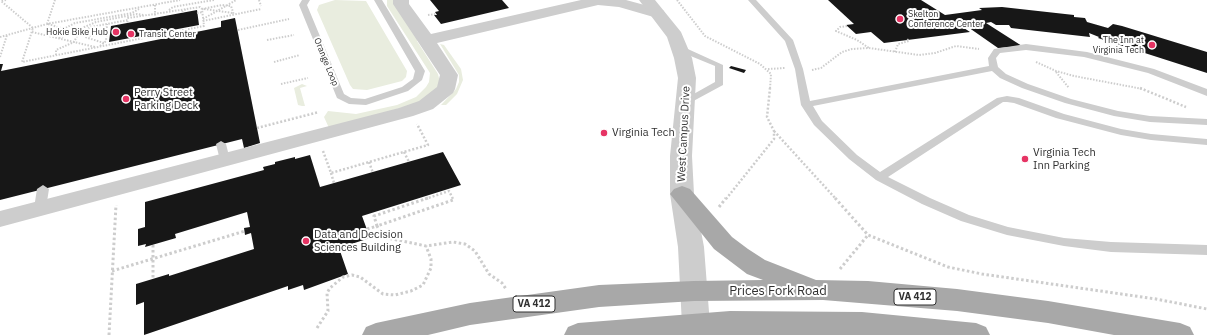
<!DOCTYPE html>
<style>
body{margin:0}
canvas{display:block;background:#fff}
</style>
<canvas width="1207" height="335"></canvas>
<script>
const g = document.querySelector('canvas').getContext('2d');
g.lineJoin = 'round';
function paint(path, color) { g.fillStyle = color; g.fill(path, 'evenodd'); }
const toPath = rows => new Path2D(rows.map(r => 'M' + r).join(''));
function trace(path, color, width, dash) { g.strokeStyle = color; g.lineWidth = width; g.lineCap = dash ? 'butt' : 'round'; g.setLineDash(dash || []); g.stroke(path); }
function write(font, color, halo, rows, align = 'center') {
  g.font = font + ' "IBM Plex Sans",sans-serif'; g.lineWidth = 4; g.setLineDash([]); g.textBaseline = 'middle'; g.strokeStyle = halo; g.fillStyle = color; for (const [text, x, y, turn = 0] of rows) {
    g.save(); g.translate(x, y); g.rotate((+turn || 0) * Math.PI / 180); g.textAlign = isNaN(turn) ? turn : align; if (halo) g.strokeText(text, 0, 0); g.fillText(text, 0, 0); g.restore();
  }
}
const green = toPath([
 [335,0,366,1,407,71,406,77,402,81,367,90,353,89,350,85,317,10,319,5],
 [387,0,396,0,419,38,417,41,438,74,440,82,437,89,418,103,329,128,324,117,328,111,356,114,397,105,416,97,426,87,429,82,430,73,387,6],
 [440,44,444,45,461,69,463,80,457,94,446,105,441,105,456,89,459,82,459,75],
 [302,84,307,86,300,88,305,106,302,106,298,105,294,88]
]);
const building = toPath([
 [430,0,502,0,509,8,441,24,434,15,437,15,435,12,439,11],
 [828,0,921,0,945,15,982,10,979,8,1002,7,1074,15,1074,17,1085,18,1087,22,1108,28,1113,24,1122,26,1207,52,1207,73,1098,38,1099,37,1089,33,1090,37,1011,28,1009,25,996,25,991,22,986,23,1022,46,998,48,965,25,961,26,970,32,884,43,871,32,856,34,846,25,854,24],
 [197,10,199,25,109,42,111,26],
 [235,18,260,143,244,148,242,139,0,200,0,64,3,64,1,71,221,27,221,21],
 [731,66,746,70,744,73,729,68],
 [443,152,461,185,362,216,370,238,339,248,348,274,304,290,303,285,288,290,288,286,144,335,144,302,136,305,136,284,169,274,169,276,254,249,251,233,245,235,244,228,250,227,247,212,175,234,176,238,145,247,146,244,138,246,138,229,145,227,145,202,264,170,263,167,275,164,275,162,295,157,295,159,310,155,320,187]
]);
const pathFar2 = toPath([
 [6,0,1,1,33,28,22,62,204,26,202,9,200,7,128,18,128,20],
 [259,0,261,6],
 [677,0,705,36,760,64,771,74,770,89],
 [155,5,155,16],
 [202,9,222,5,231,6,234,15],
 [204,9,233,13],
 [169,10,173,7,214,0],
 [182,12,186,9],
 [197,13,203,12],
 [428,15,436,14],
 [203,19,236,0],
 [203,21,261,9],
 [47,24,55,0],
 [48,24,74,32],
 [847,26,840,27,836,31,857,40,869,48],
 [238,30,289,19],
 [32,32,95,47],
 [81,33,92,36,107,33],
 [67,34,58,32,75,23,132,13,139,9],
 [0,37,47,24,180,0],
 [59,38,96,22,137,14,143,15],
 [267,40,294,35],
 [104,43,85,37,107,27],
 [100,46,106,41,107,24],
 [895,52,898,44,909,41,907,39],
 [56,55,56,50,74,42,78,34,91,27,128,20,127,23],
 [0,57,7,35],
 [274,62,300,55],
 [1036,62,1056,71,1074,76,1143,89],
 [768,69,785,68],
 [812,70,821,68,842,52,852,49,869,48,919,55,935,53,956,46,979,49],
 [1056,72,1069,88],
 [281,84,308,78]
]);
const pathFar1 = toPath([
 [1140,88,1186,107],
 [257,128,319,112],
 [774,131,836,199],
 [323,151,331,173,428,145,417,124],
 [404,152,409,162],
 [369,162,373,173],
 [331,173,334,183],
 [425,199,449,191,453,199],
 [726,199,774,139,774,131,767,117,770,88]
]);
const path = toPath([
 [428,198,374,216,377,226,453,200,452,198],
 [835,198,868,235,948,267,982,274,1156,299,1207,309],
 [719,207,726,198],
 [367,229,377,226,383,237,426,246,453,242,465,244,475,251,489,274,502,283,506,289],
 [153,245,153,279],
 [840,269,868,235],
 [112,271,245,231],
 [317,328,328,311,327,293,330,288,343,277,352,275,360,277,383,294,395,295,411,291,423,285,431,268,431,259,426,246],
 [109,335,116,205]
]);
const service = toPath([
 [302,0,310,0,307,5,344,94,351,98,365,99,402,87,413,79,415,71,374,0,382,0,425,71,422,80,408,91,366,105,349,104,337,98,299,5,302,0],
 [748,0,756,0,793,40,803,69,810,101,989,66,988,58,994,49,1026,44,1087,52,1154,69,1207,89,1207,96,1148,73,1084,57,1026,50,1000,53,996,58,998,67,1006,74,1028,84,1071,99,1118,111,1150,116,1207,119,1207,125,1150,122,1114,116,1065,103,1022,88,1000,78,992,71,813,106,822,121,857,155,880,172,997,98,1007,96,1019,98,1064,114,1121,129,1151,134,1207,139,1207,145,1151,140,1121,135,1056,118,1014,103,1007,102,1003,102,888,177,930,198,969,215,1008,227,1064,238,1111,242,1207,245,1207,255,1111,252,1064,246,1007,235,961,221,922,204,876,180,849,159,814,125,801,105,795,69,785,41,748,0],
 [679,45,723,65,723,85,686,105,683,104,681,102,683,100,715,82,715,66,676,50,676,46,679,45],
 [221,141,226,144,230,160,229,162,221,162,220,160,216,144,221,141],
 [43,185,49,189,46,208,40,212,34,208,37,189,43,185]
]);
const minor = toPath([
 [393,0,409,0,409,4,431,34,581,0,626,0,663,10,665,13,663,16,657,18,619,7,598,5,437,43,458,75,455,89,453,93,433,109,413,116,0,227,0,211,399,108,419,101,437,87,440,75,393,4,393,0]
]);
const tertiary = toPath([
 [639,0,655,0,681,32,692,58,696,78,692,156,694,194,704,247,710,325,706,333,701,335,686,333,682,325,678,247,670,194,670,156,678,78,674,58,667,37,639,0]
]);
const primary = toPath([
 [682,186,690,189,732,237,748,249,765,260,816,280,868,281,957,289,1048,301,1180,323,1190,327,1194,335,1114,335,1048,323,957,311,823,300,694,301,599,307,470,325,428,335,362,335,366,327,376,323,470,303,599,285,694,281,763,280,747,274,714,249,670,194,674,189,682,186],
 [730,311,862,312,976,323,986,327,990,335,564,335,568,327,578,323,730,311]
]);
const markers = [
 [900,19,4,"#e63464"],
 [116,32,4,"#e63464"],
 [131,34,4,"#e63464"],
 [1152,45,4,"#e63464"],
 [126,99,4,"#e63464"],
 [604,133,4,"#e63464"],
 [1025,159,4,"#e63464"],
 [306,241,4,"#e63464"]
];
const farPoinames = [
 ["Skelton",908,14],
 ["Conference Center",908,24],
 ["Hokie Bike Hub",108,32,"right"],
 ["Transit Center",139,34],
 ["The Inn at",1144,40,"right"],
 ["Virginia Tech",1144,50,"right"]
];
const farStreetnames = [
 ["Orange Loop",326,62,68]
];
const shields = [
 [915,297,42],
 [534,304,42]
];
const shieldNames = [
 ["VA 412",915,297],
 ["VA 412",534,304]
];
const poiNames = [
 ["Perry Street",134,93],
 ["Parking Deck",134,106],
 ["Virginia Tech",612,133],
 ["Virginia Tech",1033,153],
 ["Inn Parking",1033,166],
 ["Data and Decision",314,235],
 ["Sciences Building",314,248]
];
const streetNames = [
 ["West Campus Drive",684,134,-87]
];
const nearStreetnames = [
 ["Prices Fork Road",778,291]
];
paint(green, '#e9eddf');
paint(building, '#171717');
trace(pathFar2, '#cdcdcd', 2, [1.5, 1.5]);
trace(pathFar1, '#cdcdcd', 2.5, [2, 2]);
trace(path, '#cdcdcd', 3, [2.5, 2.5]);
paint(service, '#cdcdcd');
paint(minor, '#cdcdcd');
paint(tertiary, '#cdcdcd');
paint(primary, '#a8a8a8');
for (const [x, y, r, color] of markers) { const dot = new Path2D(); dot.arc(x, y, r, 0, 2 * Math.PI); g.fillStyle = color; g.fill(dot); trace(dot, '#fff', 1.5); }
write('9px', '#303030', '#fff', farPoinames, 'left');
write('9px', '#303030', '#fff', farStreetnames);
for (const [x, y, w] of shields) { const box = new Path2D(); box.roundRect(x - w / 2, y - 8, w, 16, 3); g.fillStyle = '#fff'; g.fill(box); trace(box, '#303030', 1); }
write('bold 10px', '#303030', null, shieldNames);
write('11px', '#303030', '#fff', poiNames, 'left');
write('11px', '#303030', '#fff', streetNames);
write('13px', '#303030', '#fff', nearStreetnames);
</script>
